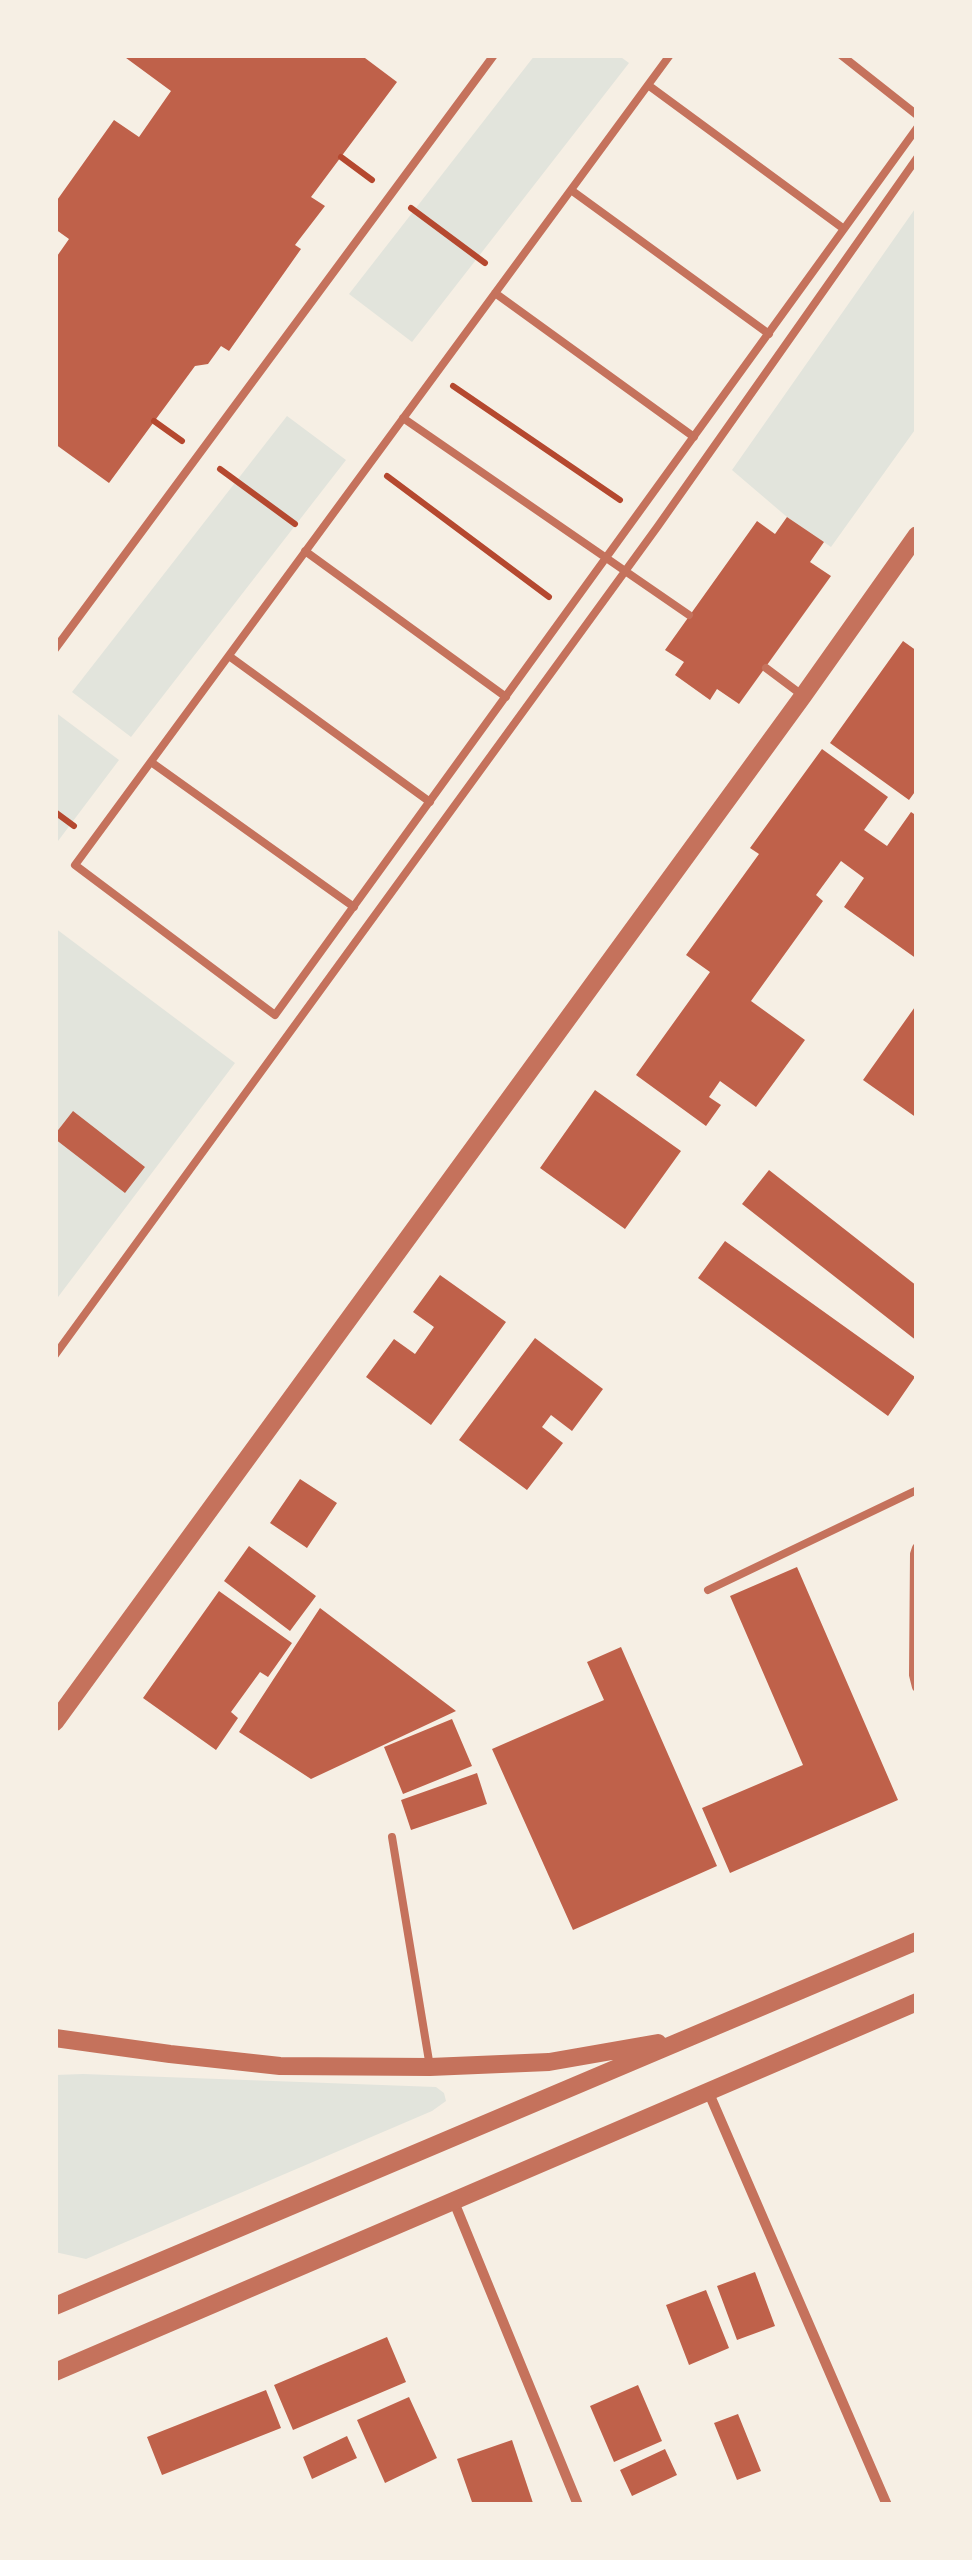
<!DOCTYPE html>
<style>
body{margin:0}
#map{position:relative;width:972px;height:2560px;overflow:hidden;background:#f6efe4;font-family:Karla,sans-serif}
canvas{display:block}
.frame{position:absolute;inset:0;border:58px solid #f6efe4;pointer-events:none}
</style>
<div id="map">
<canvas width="972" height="2560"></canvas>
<div class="frame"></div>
</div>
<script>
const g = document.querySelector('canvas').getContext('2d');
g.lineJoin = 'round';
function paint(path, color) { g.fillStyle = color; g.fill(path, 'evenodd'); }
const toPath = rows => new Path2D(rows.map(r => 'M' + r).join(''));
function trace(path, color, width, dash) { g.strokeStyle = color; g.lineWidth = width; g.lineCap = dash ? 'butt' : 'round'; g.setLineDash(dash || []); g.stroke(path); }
const green = toPath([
 [535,55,618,55,629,63,412,342,349,294],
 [917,206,917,427,831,547,787,517,732,470],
 [287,416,346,460,131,737,72,692],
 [55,712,119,760,55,845],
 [55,928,235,1063,55,1301],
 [83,2074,436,2087,444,2093,446,2101,432,2111,86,2259,55,2252,55,2075]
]);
const building = toPath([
 [122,55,361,55,397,82,311,197,325,206,295,245,301,249,229,351,221,346,208,364,195,366,109,483,55,444,55,259,69,239,55,229,55,203,114,120,139,137,171,91],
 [787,517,824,542,810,562,831,576,739,704,717,689,710,700,675,675,684,662,665,650,757,521,775,534],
 [903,641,917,651,917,789,909,800,830,743],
 [822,749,888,797,864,830,887,846,911,812,917,816,917,959,844,907,864,878,841,861,816,895,823,901,751,1001,805,1040,756,1107,720,1081,709,1097,721,1105,706,1126,636,1075,710,972,686,955,759,854,750,848],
 [917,1004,917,1118,863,1080],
 [595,1090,681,1151,625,1229,540,1168],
 [73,1111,145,1167,125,1193,55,1139,55,1134],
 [769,1170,917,1286,917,1341,742,1204],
 [725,1241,915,1377,888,1416,698,1278],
 [440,1275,506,1322,431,1425,366,1377,394,1339,415,1354,434,1327,413,1312],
 [535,1338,603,1389,572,1431,551,1415,542,1427,563,1443,527,1490,459,1440],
 [300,1479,337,1503,307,1548,270,1523],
 [249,1546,316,1596,290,1631,224,1581],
 [797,1567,898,1800,730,1873,702,1808,803,1765,730,1596],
 [219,1591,292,1643,268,1677,260,1672,231,1712,238,1718,216,1750,143,1698],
 [320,1608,456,1711,311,1779,239,1732],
 [621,1647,717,1866,573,1930,492,1749,604,1700,587,1662],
 [452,1719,472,1766,403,1794,384,1747],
 [477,1773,487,1804,411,1830,401,1800],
 [755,2272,775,2326,737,2340,717,2286],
 [706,2290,729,2348,689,2365,666,2305],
 [387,2337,406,2382,293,2430,274,2385],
 [638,2385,662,2441,614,2462,590,2406],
 [266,2390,281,2428,162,2475,147,2437],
 [409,2397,437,2458,385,2483,357,2420],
 [738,2414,761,2471,737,2480,714,2423],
 [347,2436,357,2458,312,2479,303,2457],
 [512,2440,533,2503,527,2505,473,2505,457,2459],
 [665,2449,677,2475,632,2496,620,2470]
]);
const path = toPath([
 [341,157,372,180],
 [411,208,485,263],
 [453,386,620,500],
 [154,421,182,441],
 [220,469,295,524],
 [387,476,549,597],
 [55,812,74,826]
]);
const service = toPath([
 [670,55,75,865,275,1015,917,128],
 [841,55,917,115],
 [648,85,844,229],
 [571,190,769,334],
 [495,293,694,437],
 [403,418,689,615],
 [305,551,506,697],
 [55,649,494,55],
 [229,656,430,802],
 [766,668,802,695],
 [151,762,354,907],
 [55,1355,658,526,917,158],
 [708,1590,917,1490],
 [392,1837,430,2067]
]);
const minor = toPath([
 [917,1548,915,1554,914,1675,917,1687],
 [708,2091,887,2505],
 [454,2202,578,2505]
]);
const tertiary = toPath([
 [55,1722,803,696,917,535],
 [55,2038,170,2054,280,2066,430,2067,549,2062,658,2043],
 [55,2306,917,1941],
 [55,2372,917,2002]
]);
paint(green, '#e2e4dc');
paint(building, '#bf614a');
trace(path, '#b5482f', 6);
trace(service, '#c5725c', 8);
trace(minor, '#c5725c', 10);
trace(tertiary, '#c5725c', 18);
</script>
